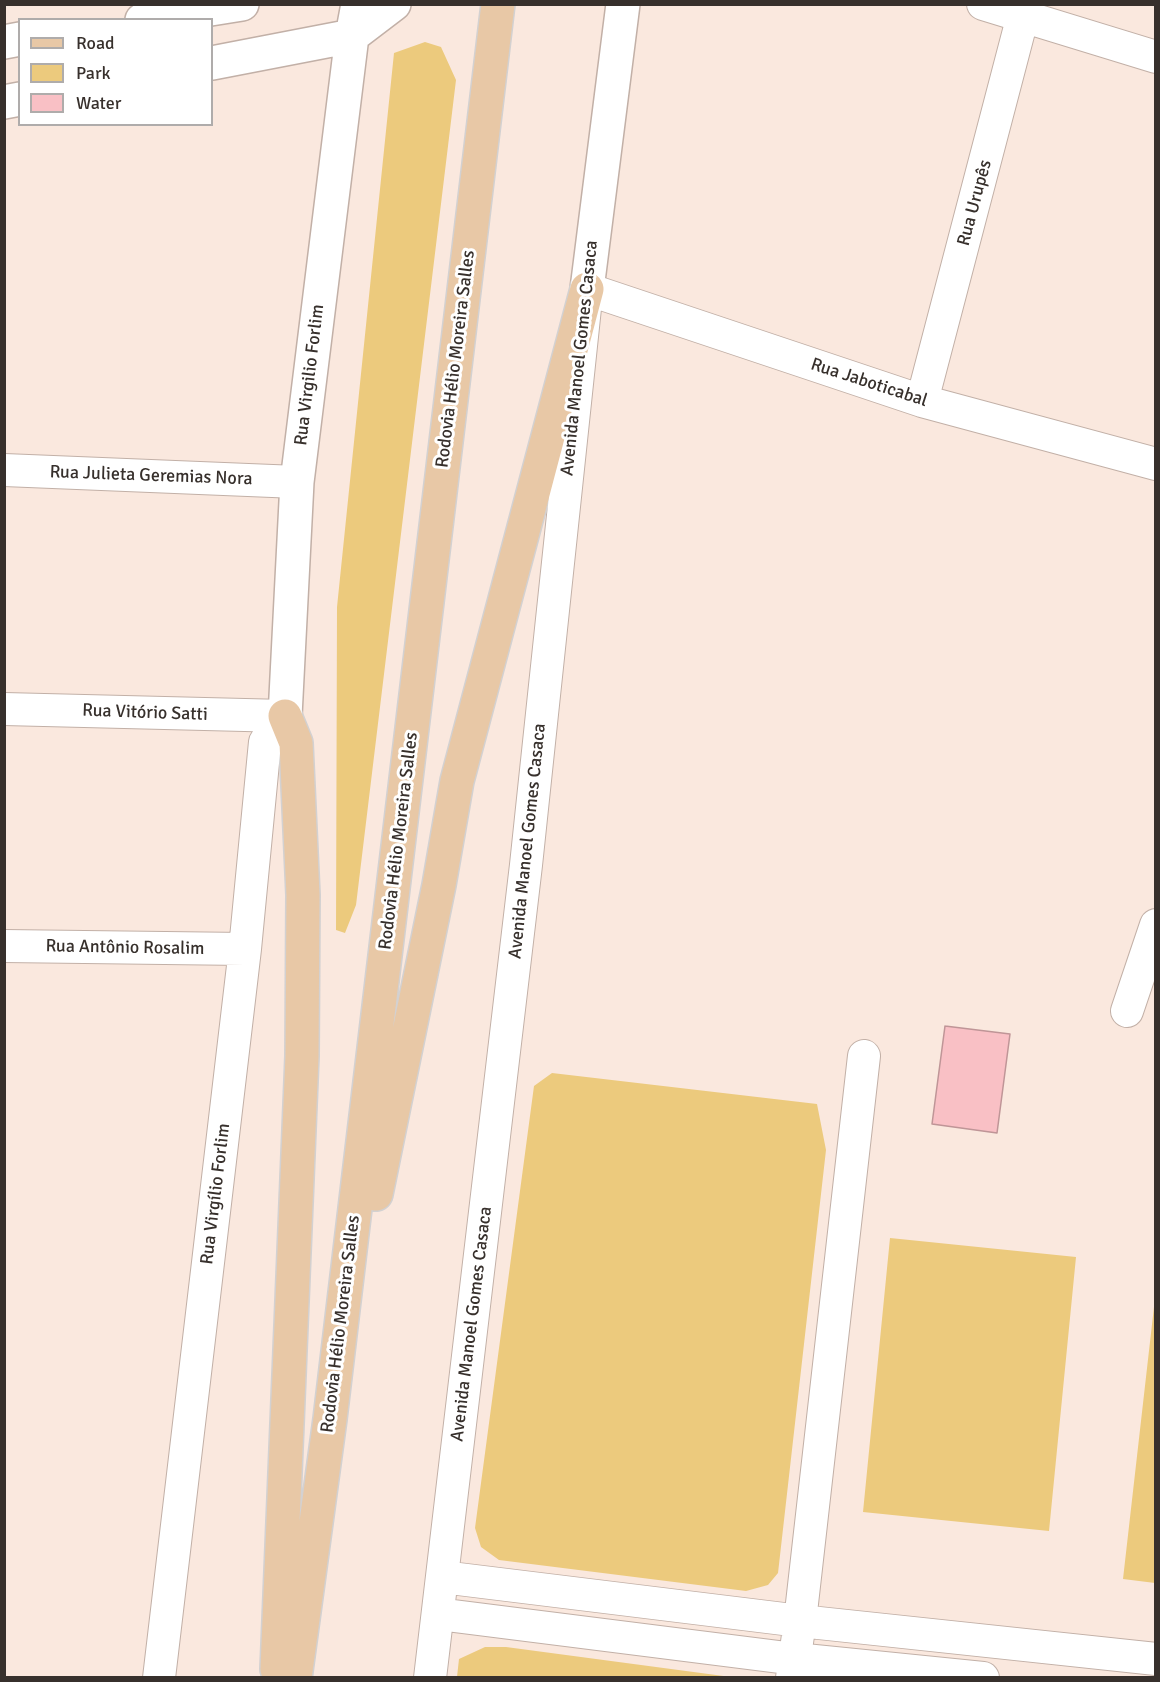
<!DOCTYPE html>
<meta charset="utf-8">
<style>
body{margin:0}
#map{position:relative;width:1160px;height:1682px;overflow:hidden;background:#fae8de;font-family:Signika,sans-serif}
canvas{display:block}
.frame{position:absolute;inset:0;border:6px solid #37302c;pointer-events:none}
.legend{position:absolute;left:18px;top:18px;width:195px;height:108px;box-sizing:border-box;background:#fff;border:2px solid #afacab;margin:0;padding:8px 10px;list-style:none;font-size:18px;color:#37302c}
.legend li{display:flex;align-items:center;gap:12px;height:30px}
.legend b{width:30px;border:2px solid #afacab}
</style>
<div id="map">
<canvas width="1160" height="1682"></canvas>
<div class="frame"></div>
<ul class="legend">
<li><b style="height:8px;background:#e8c8a6"></b>Road</li>
<li><b style="height:16px;background:#ecca7d"></b>Park</li>
<li><b style="height:16px;background:#f9c0c5"></b>Water</li>
</ul>
</div>
<script>
const g = document.querySelector('canvas').getContext('2d');
g.lineJoin = 'round';
function paint(path, color) { g.fillStyle = color; g.fill(path, 'evenodd'); }
const toPath = rows => new Path2D(rows.map(r => 'M' + r).join(''));
function trace(path, color, width, dash) { g.strokeStyle = color; g.lineWidth = width; g.lineCap = dash ? 'butt' : 'round'; g.setLineDash(dash || []); g.stroke(path); }
function write(font, color, halo, rows, align = 'center') {
  g.font = font + ' Signika,sans-serif'; g.lineWidth = 6; g.setLineDash([]); g.textBaseline = 'middle'; g.strokeStyle = halo; g.fillStyle = color; for (const [text, x, y, turn = 0] of rows) {
    g.save(); g.translate(x, y); g.rotate((+turn || 0) * Math.PI / 180); g.textAlign = isNaN(turn) ? turn : align; if (halo) g.strokeText(text, 0, 0); g.fillText(text, 0, 0); g.restore();
  }
}
const green = toPath([
 [425,42,441,47,456,80,356,905,345,933,336,930,337,607,394,53],
 [552,1073,817,1104,826,1150,778,1573,768,1585,746,1591,499,1560,481,1547,475,1528,534,1086],
 [890,1238,1076,1257,1049,1531,863,1512],
 [1155,1298,1155,1583,1123,1579],
 [485,1647,506,1647,731,1677,457,1677,459,1659]
]);
const water = toPath([
 [945,1026,1010,1034,997,1133,932,1124,945,1026]
]);
const street = toPath([
 [983,4,1156,57],
 [922,401,1026,4],
 [4,470,297,482],
 [4,709,285,716],
 [4,946,245,949],
 [1127,1011,1156,925],
 [442,1577,800,1621,1156,1659],
 [438,1614,795,1659,983,1678],
 [159,1678,245,949,265,742,285,716],
 [430,1678,526,865,587,289,922,401,1156,464],
 [792,1678,800,1621,864,1056]
]);
const secondary = toPath([
 [142,20,242,4],
 [4,42,20,39],
 [212,63,352,36,394,4],
 [4,102,20,99],
 [587,289,623,4],
 [285,716,297,482,352,36,358,4]
]);
const primary = toPath([
 [376,1194,439,885,457,781,587,289],
 [277,1669,302,1056,303,895,296,743,285,716],
 [295,1678,330,1419,498,4]
]);
const streetNames = [
 ["Rua Urupês",975,203,-75],
 ["Avenida Manoel Gomes Casaca",580,358,-84],
 ["Rodovia Hélio Moreira Salles",456,359,-83],
 ["Rua Virgilio Forlim",310,375,-83],
 ["Rua Jaboticabal",869,383,18],
 ["Rua Julieta Geremias Nora",151,476,2],
 ["Rua Vitório Satti",145,713,2],
 ["Rodovia Hélio Moreira Salles",399,841,-83],
 ["Avenida Manoel Gomes Casaca",528,841,-84],
 ["Rua Antônio Rosalim",125,948,1],
 ["Rua Virgílio Forlim",216,1194,-83],
 ["Rodovia Hélio Moreira Salles",341,1324,-83],
 ["Avenida Manoel Gomes Casaca",472,1324,-83]
];
paint(green, '#ecca7d');
paint(water, '#f9c0c5');
trace(water, '#bf9597', 1.5);
trace(street, '#c2b0a7', 34);
trace(secondary, '#c2b0a7', 36);
trace(primary, '#d3d1d1', 36);
trace(street, '#fff', 32);
trace(secondary, '#fff', 33);
trace(primary, '#e8c8a6', 33);
write('18px', '#37302c', '#fff', streetNames);
</script>
